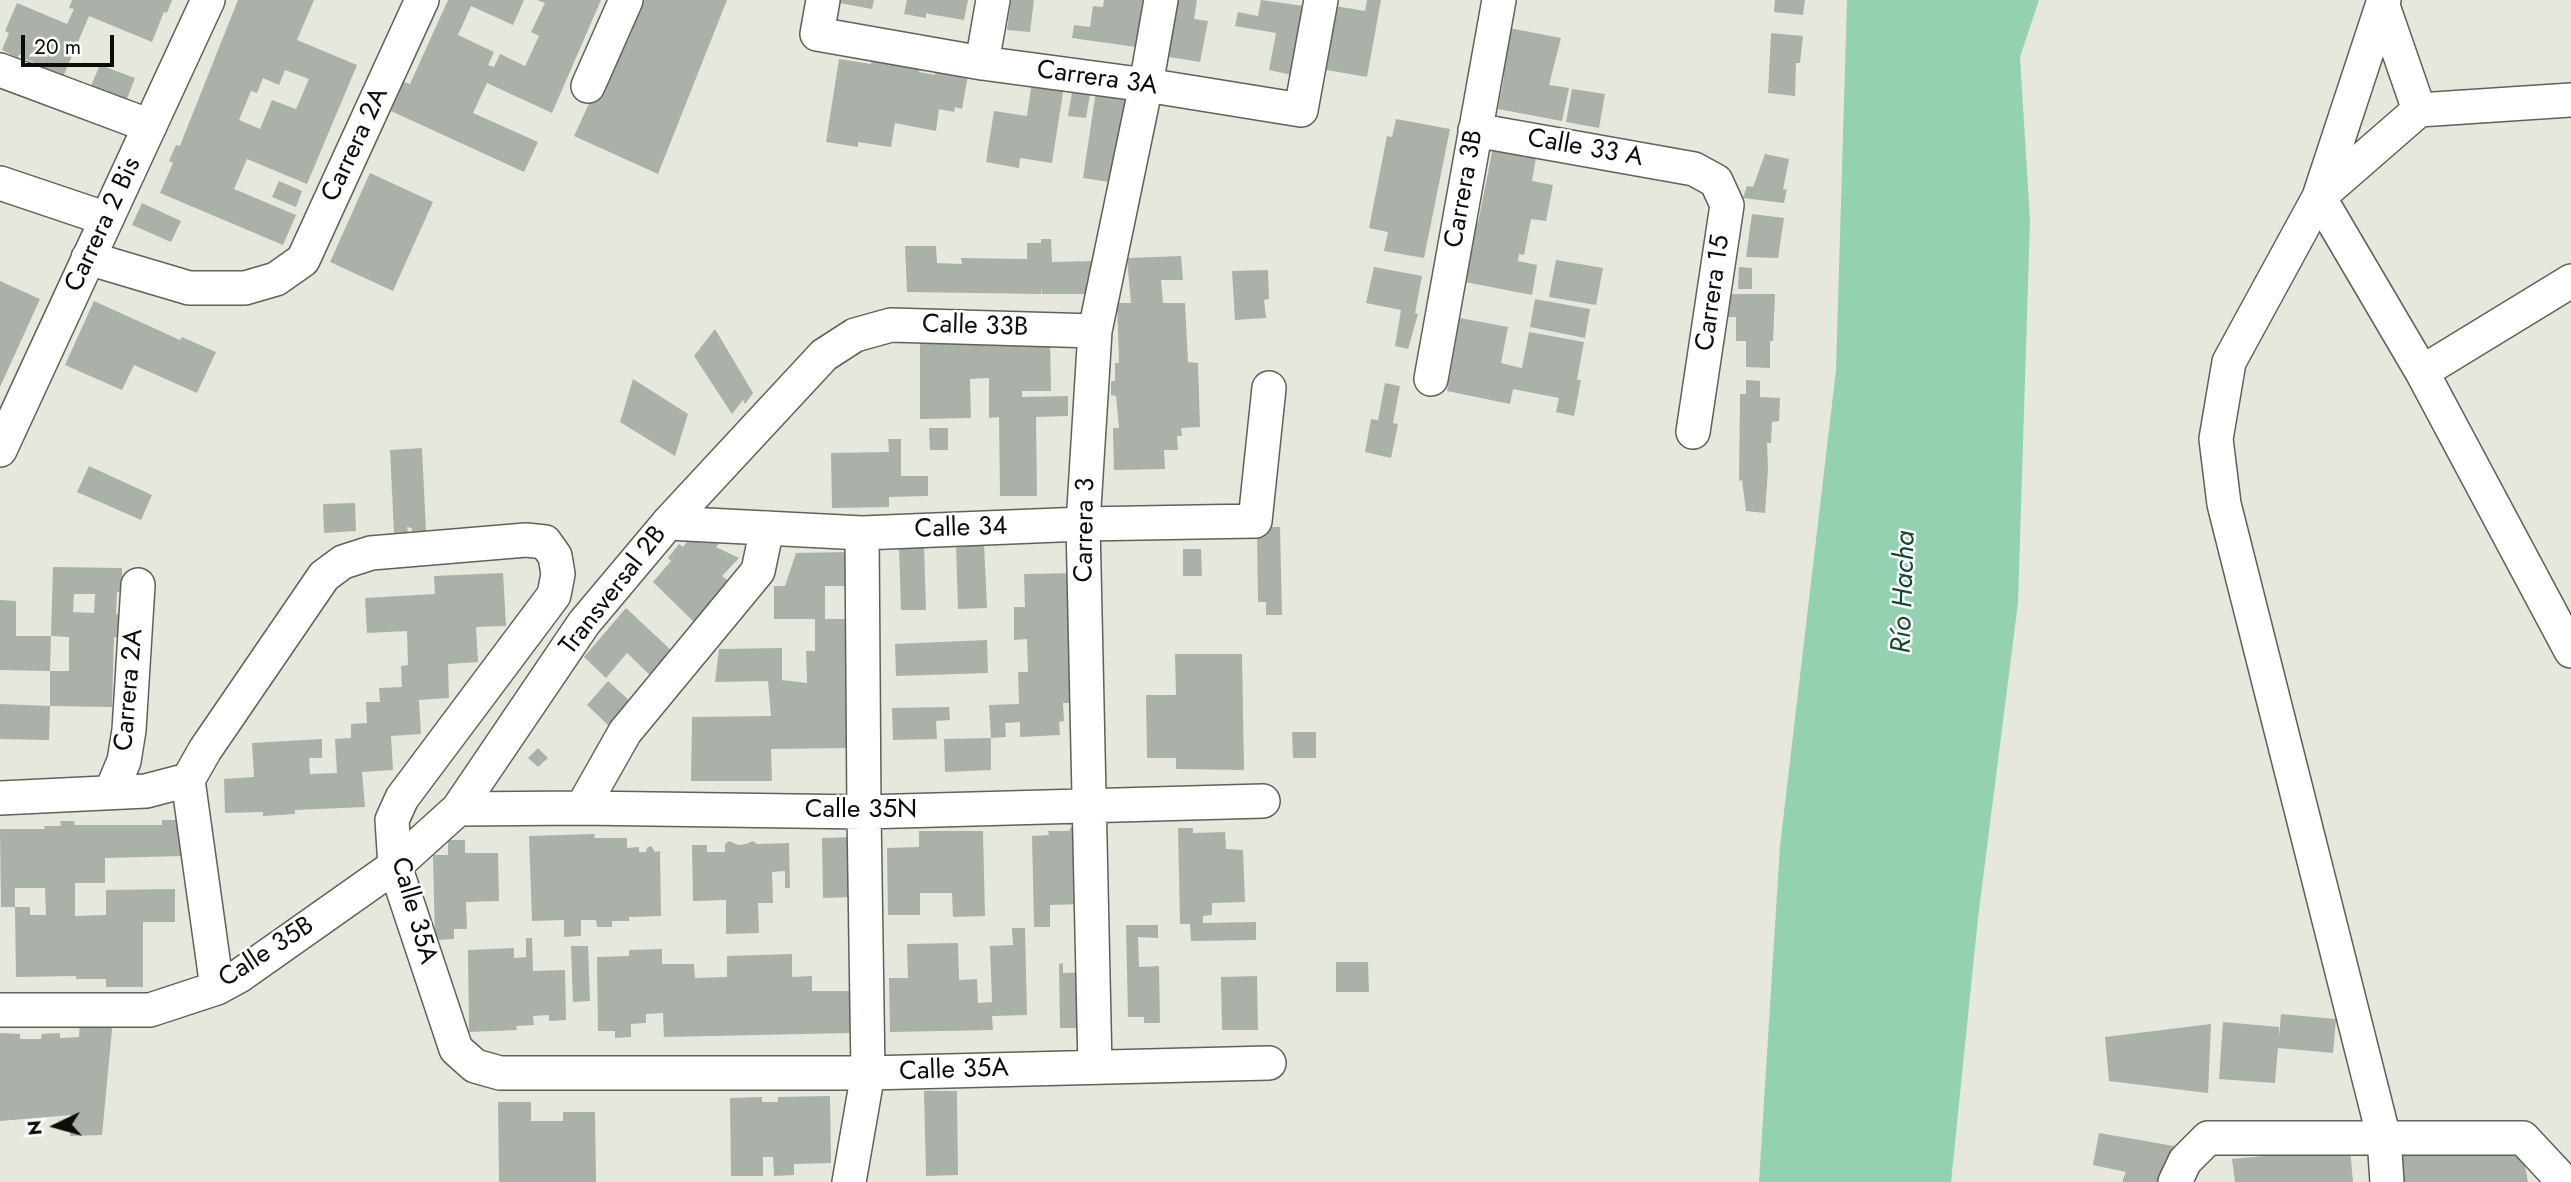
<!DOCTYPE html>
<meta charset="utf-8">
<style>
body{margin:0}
#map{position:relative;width:2571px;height:1182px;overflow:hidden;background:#e6e8dd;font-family:Jost,sans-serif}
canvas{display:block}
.north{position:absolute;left:21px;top:1091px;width:70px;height:70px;-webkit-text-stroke:5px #fff;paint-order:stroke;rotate:265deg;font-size:19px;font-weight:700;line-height:28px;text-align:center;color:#0c0c09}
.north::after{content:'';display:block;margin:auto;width:24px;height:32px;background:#0c0c09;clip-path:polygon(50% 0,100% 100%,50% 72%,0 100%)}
.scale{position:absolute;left:21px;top:35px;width:93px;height:32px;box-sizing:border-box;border:4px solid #0c0c09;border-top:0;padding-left:9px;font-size:21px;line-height:24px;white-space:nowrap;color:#0c0c09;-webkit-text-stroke:5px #fff;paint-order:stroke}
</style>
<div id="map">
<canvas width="2571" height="1182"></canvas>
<div class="north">N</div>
<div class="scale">20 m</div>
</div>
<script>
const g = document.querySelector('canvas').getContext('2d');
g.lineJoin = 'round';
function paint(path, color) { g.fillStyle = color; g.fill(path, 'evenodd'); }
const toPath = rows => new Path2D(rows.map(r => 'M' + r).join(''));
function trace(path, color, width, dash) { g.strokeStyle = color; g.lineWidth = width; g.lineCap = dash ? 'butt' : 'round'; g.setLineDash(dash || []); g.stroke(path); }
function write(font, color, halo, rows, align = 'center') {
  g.font = font + ' Jost,sans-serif'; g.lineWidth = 5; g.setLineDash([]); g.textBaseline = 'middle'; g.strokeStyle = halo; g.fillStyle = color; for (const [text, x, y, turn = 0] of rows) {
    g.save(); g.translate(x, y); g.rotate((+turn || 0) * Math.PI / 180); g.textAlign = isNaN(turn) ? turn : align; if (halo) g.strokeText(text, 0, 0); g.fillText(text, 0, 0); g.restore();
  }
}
const water = toPath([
 [1847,0,2039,0,2020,57,2030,220,2018,603,1978,918,1951,1182,1759,1182,1780,846,1836,370]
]);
const building = toPath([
 [72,0,172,0,167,13,164,12,152,42,89,16,63,77,45,68,36,66,37,64,25,59,25,57,19,54,18,58,2,50,9,33,5,31,17,3,67,24,74,9,69,8],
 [238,0,314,0,297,40,357,65,307,184,247,159,234,189,296,215,283,245,160,193,173,163,169,161,176,145,180,146,185,133],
 [285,70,309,79,296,109,272,100,260,129,239,120,251,91,257,93,263,78,279,85],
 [448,0,524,0,513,25,471,6,458,35,494,52,488,65,494,67,500,54,525,66,539,36,531,32,545,3,537,0,601,0,552,113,487,83,473,113,538,142,524,172,391,111,404,82,410,84],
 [637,0,727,0,658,174,574,136],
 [841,0,874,0,872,9,840,3],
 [907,0,968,0,964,20,929,14,926,13,926,18,904,14],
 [1011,0,1034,0,1030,32,1007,30],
 [1104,0,1143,0,1136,47,1072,38,1074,25,1090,27,1093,6,1103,7],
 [1173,0,1197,0,1194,19,1208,21,1200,62,1163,56],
 [1261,0,1304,6,1292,75,1269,70,1276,33,1235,26,1238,12,1258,16],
 [1367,0,1381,0,1367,77,1321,69,1335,6,1365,11],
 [1775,0,1805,0,1803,15,1774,12],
 [1509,28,1561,38,1549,85,1569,88,1562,121,1498,109,1504,77,1500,76],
 [1771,33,1803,36,1800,63,1796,63,1795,96,1768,93],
 [872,55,920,68,919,72,935,75,936,65,968,75,962,109,955,107,954,112,939,109,936,131,895,123,891,147,858,142,858,147,826,142,839,59,871,64],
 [100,65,135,78,125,104,89,90],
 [1032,81,1064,86,1052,163,1020,158,1019,168,986,162,994,111,1027,116],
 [1572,89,1605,94,1599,128,1566,122],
 [1096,91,1110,93,1109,97,1128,100,1115,183,1083,178],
 [1072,92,1090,94,1086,118,1068,116],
 [1396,119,1450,129,1424,258,1384,251,1388,232,1369,228,1387,136,1392,137],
 [1495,137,1559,147,1557,162,1536,158,1532,181,1553,185,1546,221,1531,219,1524,255,1519,254,1518,261,1537,265,1532,295,1465,282,1473,222,1478,223],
 [1765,154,1789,159,1783,190,1787,189,1784,203,1743,198,1747,186,1753,187],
 [370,173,433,202,393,291,330,262],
 [279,181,302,191,296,207,272,197],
 [142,203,181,221,171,242,132,225],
 [1752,214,1784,218,1778,258,1746,257],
 [1041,239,1051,239,1052,262,1095,261,1087,294,1042,294,1042,286,1041,294,907,292,905,246,936,246,937,263,962,264,961,258,1027,259,1027,243,1041,243],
 [1181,256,1183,280,1161,280,1163,303,1185,303,1188,362,1198,363,1200,427,1181,428,1182,436,1177,436,1178,450,1164,450,1165,469,1114,470,1113,428,1119,428,1116,396,1111,395,1111,381,1115,381,1115,363,1119,363,1117,303,1131,303,1127,258],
 [1556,260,1603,268,1596,305,1549,297],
 [1374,267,1422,276,1415,313,1418,314,1408,349,1395,346,1401,310,1366,303],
 [1739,267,1752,268,1752,289,1738,289],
 [1268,270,1269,299,1264,300,1266,318,1235,320,1232,271],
 [0,281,40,299,0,387],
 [1729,294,1775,294,1773,341,1770,341,1770,368,1746,367,1746,341,1736,341,1736,317,1728,317],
 [1535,299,1590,309,1585,338,1530,327],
 [94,301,180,340,182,337,216,352,197,393,134,365,122,390,65,365],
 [1460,318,1508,327,1501,363,1517,367,1522,368,1529,332,1584,342,1577,380,1581,380,1574,416,1556,412,1559,398,1513,389,1510,404,1447,391],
 [715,329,753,393,745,404,743,400,732,414,694,356],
 [920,336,1050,337,1051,391,1022,391,1022,397,1068,396,1068,416,1036,417,1037,496,1000,496,999,417,989,418,989,378,970,379,971,418,920,419],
 [633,379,688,414,675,456,620,422],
 [1746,380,1760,381,1760,397,1780,398,1779,421,1772,422,1771,443,1767,443,1768,470,1765,513,1746,511,1742,480,1739,481,1740,394,1746,394],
 [1385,383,1400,386,1393,423,1398,424,1391,458,1365,452,1371,419,1378,420],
 [929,428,948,428,948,450,930,450],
 [888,439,901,439,901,476,928,476,928,496,889,497,889,507,832,508,831,453,889,452],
 [422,448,426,531,412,532,412,528,407,527,408,532,394,533,390,450],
 [89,466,152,495,141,520,77,492],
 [355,503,356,531,324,533,323,504],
 [1257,527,1280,527,1282,615,1266,615,1266,602,1258,602],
 [690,538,719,544,716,547,739,558,722,576,731,583,696,624,653,582,671,561,668,558,679,544,683,547],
 [984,543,987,608,958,609,956,544],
 [924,545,926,610,901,610,899,546],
 [1183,549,1201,549,1202,576,1183,576],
 [851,552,851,586,825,586,825,619,850,619,849,729,847,729,847,748,771,749,772,781,691,781,692,717,771,716,768,681,715,682,719,649,782,648,782,680,807,683,806,651,815,651,815,619,774,619,774,586,785,586,796,553],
 [53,567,122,568,122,592,117,592,116,614,121,615,120,638,114,637,112,707,50,706,50,671,0,670,0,600,16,601,16,636,51,636,50,671,69,671,69,637,51,636],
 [74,594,95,594,94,613,73,612],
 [503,573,506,626,476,627,478,662,448,664,449,698,419,700,421,734,391,736,393,770,362,772,365,807,295,810,295,814,263,816,263,812,225,813,224,779,254,777,252,743,322,739,322,758,309,758,310,774,337,773,335,739,351,738,351,724,367,723,366,702,380,702,379,688,402,687,401,666,408,665,407,631,367,633,365,598,435,594,434,576],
 [1078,573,1078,703,1063,703,1064,721,1059,722,1060,735,1020,737,1020,722,1005,723,1006,737,991,738,989,705,1019,704,1018,672,1028,672,1027,639,1014,640,1014,607,1025,607,1024,574],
 [626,608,673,652,652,677,627,653,606,678,584,657],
 [987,640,988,673,896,676,895,644],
 [1175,654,1242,654,1244,770,1176,769,1176,758,1147,758,1146,695,1176,695],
 [608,681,631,702,610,727,587,705],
 [0,704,50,706,49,740,0,739],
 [949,707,950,720,936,721,937,739,893,740,892,708],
 [1292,732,1316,732,1316,758,1293,758],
 [991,738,991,770,945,772,944,739],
 [538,748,548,758,538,767,528,758],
 [162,820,183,820,184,856,105,858,105,883,75,883,75,916,106,915,106,890,175,889,175,922,143,922,143,987,106,987,106,979,76,979,76,976,16,977,15,907,1,907,0,829,45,829,44,826,61,826,60,821,74,821,75,825,162,825],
 [15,888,45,888,46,915,30,915,30,907,15,907],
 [1076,826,1082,904,1050,905,1050,927,1034,927,1032,836,1049,835,1048,831,1069,831,1071,827],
 [1178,828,1193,828,1193,833,1225,832,1226,849,1243,850,1245,902,1212,903,1212,915,1203,916,1203,923,1256,922,1256,940,1191,941,1190,924,1180,924],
 [919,831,983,831,985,916,953,917,952,893,920,893,920,915,888,915,887,848,919,847],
 [595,834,594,838,627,838,627,848,639,847,639,852,646,852,647,848,651,846,655,852,660,851,661,916,629,917,629,921,612,921,612,927,597,927,596,920,581,920,581,936,564,937,564,920,532,921,529,836],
 [854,837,855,897,823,898,822,838],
 [448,840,465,840,465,853,498,853,499,901,466,902,467,929,454,929,454,939,435,940,433,855,448,855],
 [729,841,738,845,746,844,753,841,757,844,789,843,790,888,785,888,785,871,772,872,773,903,758,903,759,933,726,934,726,900,693,901,692,845,707,845,707,852,725,852,725,844],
 [1126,925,1158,925,1158,938,1138,937,1139,967,1159,966,1160,1023,1144,1023,1144,1017,1128,1017],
 [1012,928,1025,928,1027,1015,992,1016,993,1030,890,1032,889,978,908,978,907,944,958,943,959,980,977,979,978,1003,992,1002,990,946,1013,945],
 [526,938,532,938,533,971,565,970,566,1020,549,1021,549,1015,533,1016,534,1025,516,1026,517,1030,469,1032,468,950,514,948,514,958,526,957],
 [571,946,588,946,590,1001,573,1002],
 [662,949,662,964,694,964,695,978,727,977,727,956,792,954,792,977,812,976,812,991,850,991,851,1033,664,1037,663,1013,646,1014,646,1023,631,1024,631,1037,615,1038,615,1031,598,1031,597,957,629,956,629,950],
 [1336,962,1368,962,1369,992,1336,992],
 [1063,963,1063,973,1091,972,1092,1028,1060,1028,1059,964],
 [1257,976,1258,1030,1222,1030,1221,977],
 [2281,1014,2336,1019,2333,1053,2278,1048,2275,1083,2219,1079,2223,1022,2279,1027,2279,1037],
 [113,1019,102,1135,70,1136,71,1115,0,1121,0,1033,20,1034,20,1039,41,1039,42,1034,60,1033,60,1038,79,1037,80,1021],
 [2211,1024,2208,1093,2109,1081,2105,1037],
 [924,1091,957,1091,958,1175,926,1176],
 [830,1096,831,1163,794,1164,794,1175,774,1176,773,1157,763,1157,763,1176,731,1176,730,1098,762,1097,762,1102,778,1102,778,1097],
 [498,1102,531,1102,531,1121,563,1121,563,1112,595,1112,596,1182,499,1182],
 [2099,1133,2174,1146,2163,1182,2122,1182,2126,1172,2093,1165],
 [2350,1148,2353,1182,2235,1182,2232,1159],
 [2522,1150,2528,1182,2398,1182,2395,1153]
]);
const street = toPath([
 [823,0,817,34,982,63,1146,85,1301,110,1321,0],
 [2384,0,2319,197,2229,362,2216,439,2224,504,2384,1138,2387,1182],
 [2383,6,2419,110],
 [982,63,993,0],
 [0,70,150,126],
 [588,86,626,0],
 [2571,100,2419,110,2319,197,2422,372,2571,651],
 [1475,130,1694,169,1716,181,1727,205,1693,432],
 [0,183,107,219],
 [88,258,189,288,245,288,276,279,303,260,422,0],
 [2422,372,2571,281],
 [1431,379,1499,0],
 [0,450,208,0],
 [668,523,862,533,1083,524,1255,521,1269,388],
 [188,780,217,988],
 [111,792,124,761,129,730,138,585],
 [0,798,146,791,188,780,205,750,324,576,343,562,371,553,526,540,545,542,555,556,558,574,554,595,402,798,392,820,395,866,456,1049,475,1066,500,1073,868,1073,1269,1063],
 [582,808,625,732,758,571,767,528],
 [458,809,582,808,864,812,1263,801],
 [0,1010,150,1010,217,988,239,976,395,866,458,809,584,623,668,523,824,355,855,335,891,325,1095,331],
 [1095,1067,1083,524,1095,331,1146,85,1161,0],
 [849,1182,868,1073,864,812,862,533],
 [2175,1182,2185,1161,2208,1138,2523,1138,2564,1182]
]);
const streetNames = [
 ["Carrera 3A",1097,79,8],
 ["Carrera 2A",356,145,-65],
 ["Calle 33 A",1585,149,10],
 ["Carrera 3B",1465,189,-80],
 ["Carrera 2 Bis",104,225,-65],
 ["Carrera 15",1714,293,-82],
 ["Calle 33B",975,327,2],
 ["Calle 34",961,529,-2],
 ["Carrera 3",1086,530,-89],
 ["Transversal 2B",614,591,-52],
 ["Carrera 2A",130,690,-85],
 ["Calle 35N",861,811],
 ["Calle 35A",413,911,74],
 ["Calle 35B",267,953,-33],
 ["Calle 35A",954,1071,-2]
];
const waterNames = [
 ["Río Hacha",1905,592,-88]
];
paint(water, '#94d1b0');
paint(building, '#aab1a8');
trace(street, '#606157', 36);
trace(street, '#fff', 33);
write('26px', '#0c0c09', '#fff', streetNames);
write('italic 28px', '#13442e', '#fff', waterNames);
</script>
